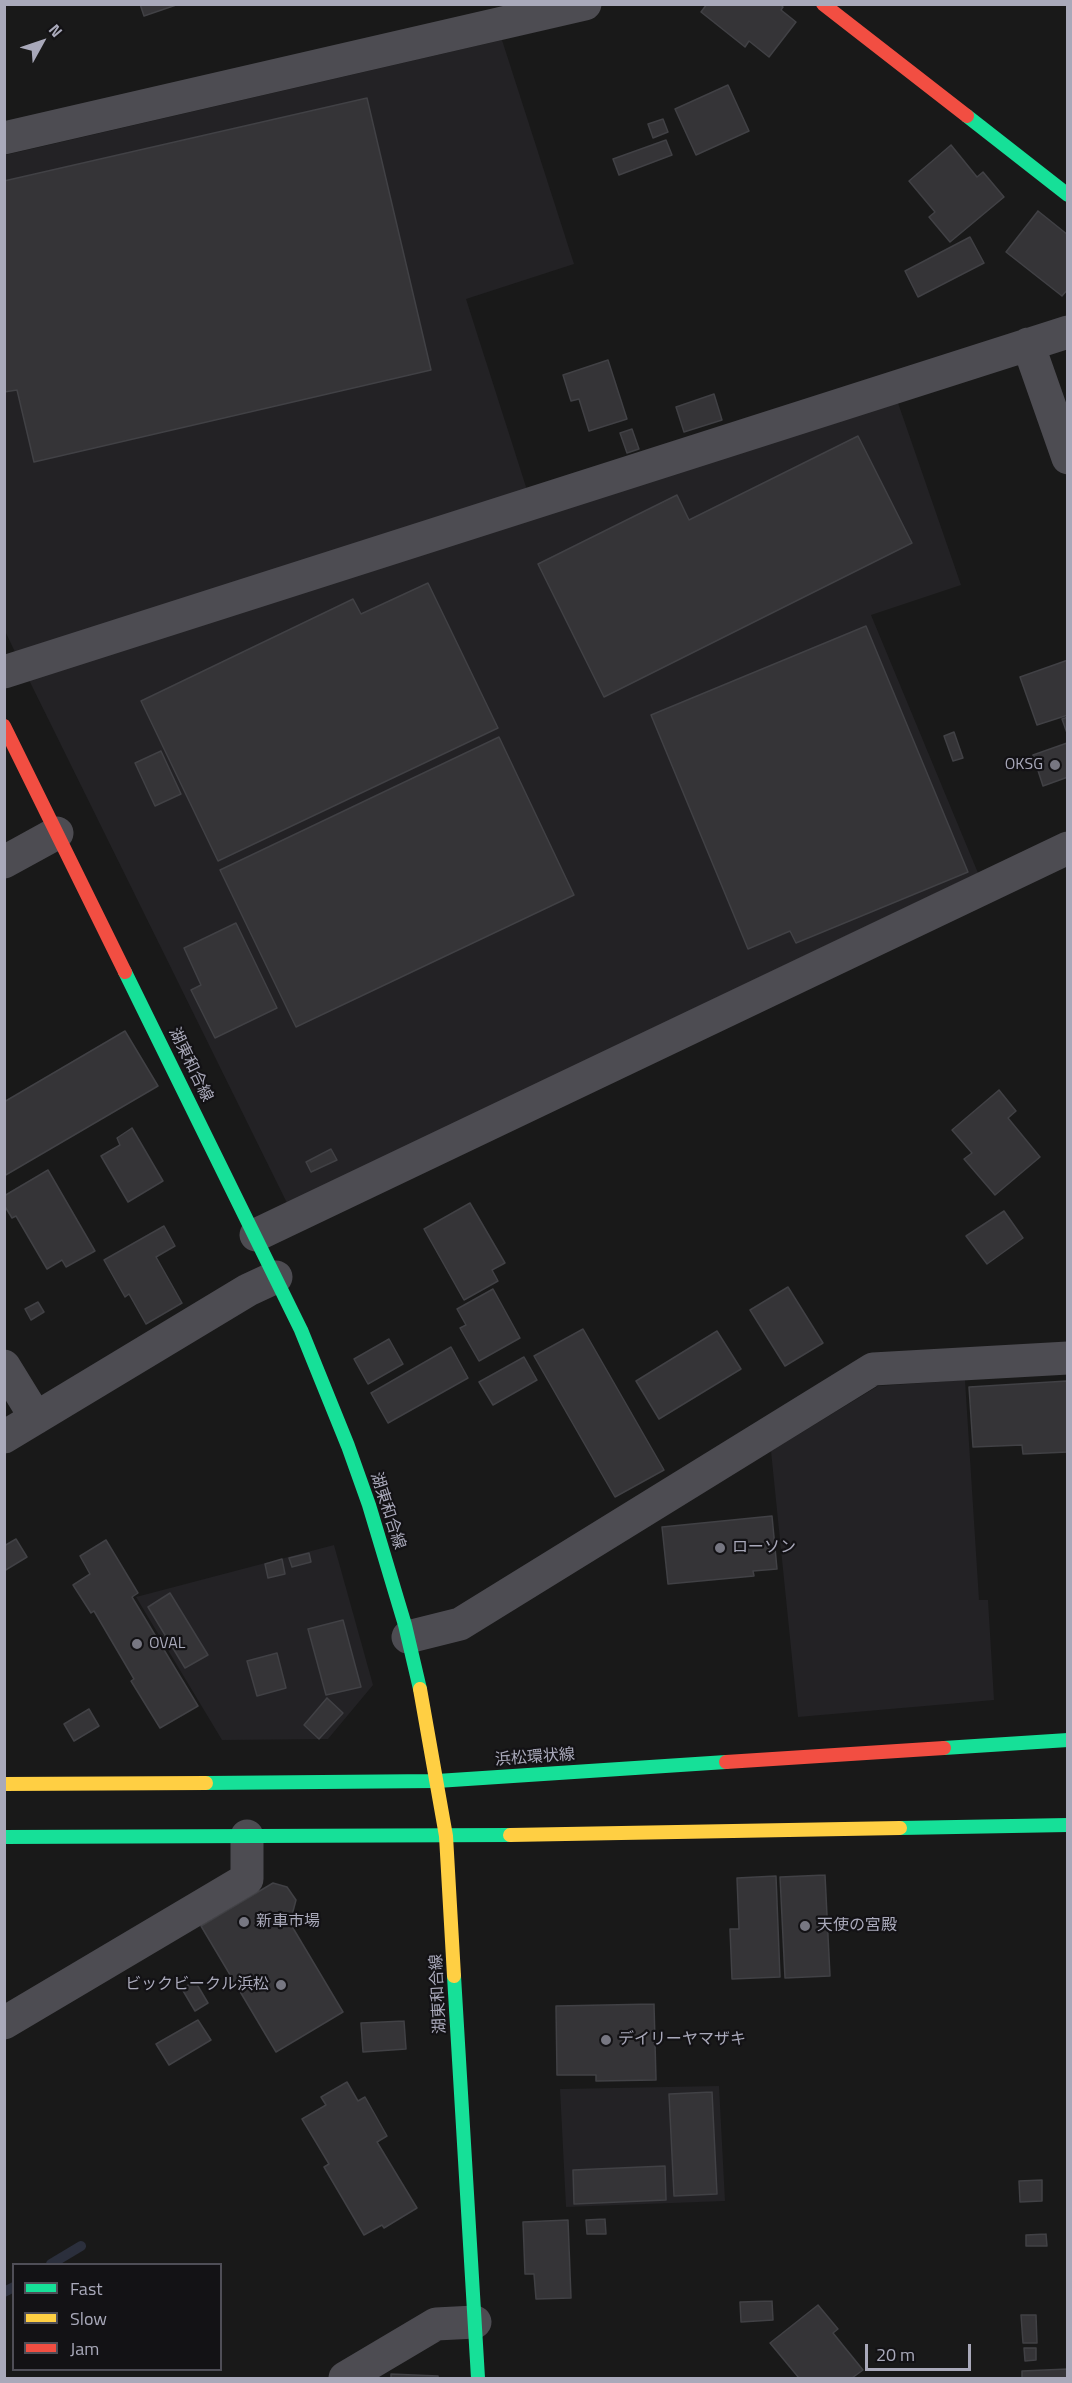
<!DOCTYPE html>
<meta charset="utf-8">
<style>
body{margin:0}
#map{position:relative;width:1072px;height:2383px;overflow:hidden;background:#191919;font-family:"Titillium Web",sans-serif}
canvas{display:block}
.frame{position:absolute;inset:0;border:6px solid #a9a9ba;pointer-events:none}
.legend{position:absolute;left:12px;top:2263px;width:210px;height:108px;box-sizing:border-box;background:#131215;border:2px solid #4f4e57;margin:0;padding:8px 10px;list-style:none;font-size:18px;color:#a9a9ba}
.legend li{display:flex;align-items:center;gap:12px;height:30px}
.legend b{width:30px;border:2px solid #4f4e57}
.north{position:absolute;left:12px;top:12px;width:60px;height:60px;-webkit-text-stroke:4px #131215;paint-order:stroke;rotate:50deg;font-size:16px;font-weight:700;line-height:24px;text-align:center;color:#a9a9ba}
.north::after{content:'';display:block;margin:auto;width:21px;height:27px;background:#a9a9ba;clip-path:polygon(50% 0,100% 100%,50% 72%,0 100%)}
.scale{position:absolute;left:865px;top:2344px;width:106px;height:27px;box-sizing:border-box;border:3px solid #a9a9ba;border-top:0;padding-left:8px;font-size:18px;line-height:21px;white-space:nowrap;color:#a9a9ba;-webkit-text-stroke:4px #131215;paint-order:stroke}
</style>
<div id="map">
<canvas width="1072" height="2383"></canvas>
<div class="frame"></div>
<ul class="legend">
<li><b style="height:8px;background:#16e098"></b>Fast</li>
<li><b style="height:8px;background:#ffcf43"></b>Slow</li>
<li><b style="height:8px;background:#f24e42"></b>Jam</li>
</ul>
<div class="north">N</div>
<div class="scale">20 m</div>
</div>
<script>
const g = document.querySelector('canvas').getContext('2d');
g.lineJoin = 'round';
function paint(path, color) { g.fillStyle = color; g.fill(path, 'evenodd'); }
const toPath = rows => new Path2D(rows.map(r => 'M' + r).join(''));
function trace(path, color, width, dash) { g.strokeStyle = color; g.lineWidth = width; g.lineCap = dash ? 'butt' : 'round'; g.setLineDash(dash || []); g.stroke(path); }
function write(font, color, halo, rows, align = 'center') {
  g.font = font + ' "Titillium Web","Noto Sans JP",sans-serif'; g.lineWidth = 4.5; g.setLineDash([]); g.textBaseline = 'middle'; g.strokeStyle = halo; g.fillStyle = color; for (const [text, x, y, turn = 0] of rows) {
    g.save(); g.translate(x, y); g.rotate((+turn || 0) * Math.PI / 180); g.textAlign = isNaN(turn) ? turn : align; if (halo) g.strokeText(text, 0, 0); g.fillText(text, 0, 0); g.restore();
  }
}
const built = toPath([
 [502,40,574,264,466,299,527,490,16,654,5,631,5,155],
 [897,400,961,585,871,615,978,873,287,1203,28,678],
 [965,1380,979,1600,988,1600,994,1700,798,1717,771,1451,878,1386],
 [334,1545,373,1685,328,1739,222,1740,136,1597],
 [719,2086,725,2201,566,2207,560,2089]
]);
const stream = toPath([
 [51,2264,81,2246],
 [4,2292,14,2287]
]);
const building = toPath([
 [140,4,179,4,144,16,140,4],
 [707,4,780,4,783,7,781,10,796,22,769,57,749,41,745,47,701,12,707,4],
 [728,85,749,131,696,155,675,109,728,85],
 [367,98,431,370,34,462,17,390,4,392,4,181,367,98],
 [663,119,668,132,653,138,648,124,663,119],
 [666,140,672,155,619,175,613,159,666,140],
 [951,145,977,177,983,172,1004,197,950,242,929,217,935,212,909,181,951,145],
 [1038,211,1068,235,1068,289,1062,296,1006,252,1038,211],
 [970,237,984,263,918,297,905,271,970,237],
 [608,360,627,419,589,431,579,399,571,401,563,375,608,360],
 [714,394,722,420,684,432,676,407,714,394],
 [632,429,639,449,627,453,620,433,632,429],
 [858,436,912,543,604,697,538,564,677,495,689,520,858,436],
 [428,583,498,728,218,861,141,701,353,599,361,614,428,583],
 [866,626,968,872,796,943,790,931,748,949,651,715,866,626],
 [1068,660,1068,715,1037,725,1020,677,1068,660],
 [1068,717,1068,732,1067,733,1062,719,1068,717],
 [954,732,963,758,953,761,944,736,954,732],
 [499,737,574,895,296,1027,220,870,499,737],
 [1067,743,1068,777,1043,786,1033,755,1067,743],
 [161,751,181,794,155,806,135,763,161,751],
 [236,923,277,1008,215,1038,191,990,201,985,184,948,236,923],
 [125,1031,158,1086,4,1176,4,1102,125,1031],
 [999,1090,1016,1111,1008,1118,1040,1157,995,1195,964,1159,972,1153,952,1130,999,1090],
 [132,1128,163,1181,128,1202,101,1156,120,1145,117,1138,132,1128],
 [331,1149,337,1160,311,1172,306,1162,331,1149],
 [48,1170,95,1251,66,1267,62,1260,47,1269,16,1216,12,1218,4,1205,4,1196,48,1170],
 [470,1203,505,1263,492,1270,498,1281,464,1300,424,1229,470,1203],
 [1004,1211,1023,1238,987,1264,966,1236,1004,1211],
 [164,1226,175,1246,156,1257,182,1303,146,1324,129,1294,125,1297,104,1260,164,1226],
 [788,1287,823,1343,785,1366,750,1310,788,1287],
 [493,1289,520,1338,479,1361,460,1328,466,1325,457,1309,493,1289],
 [38,1302,44,1312,31,1320,25,1309,38,1302],
 [583,1329,664,1470,615,1497,534,1356,583,1329],
 [717,1331,741,1369,659,1419,636,1381,717,1331],
 [389,1339,403,1364,368,1384,354,1359,389,1339],
 [451,1347,468,1378,388,1423,371,1393,451,1347],
 [524,1357,537,1380,493,1405,479,1382,524,1357],
 [1067,1381,1068,1452,1023,1454,1022,1445,973,1447,969,1387,1067,1381],
 [772,1516,777,1569,753,1571,754,1576,668,1584,662,1527,772,1516],
 [16,1539,27,1557,4,1571,4,1546,16,1539],
 [106,1540,138,1593,132,1597,198,1706,160,1728,131,1681,134,1679,94,1611,91,1613,73,1585,90,1574,80,1556,106,1540],
 [309,1553,311,1562,292,1567,289,1558,309,1553],
 [282,1559,285,1574,268,1578,265,1564,282,1559],
 [170,1593,208,1655,185,1668,148,1607,170,1593],
 [343,1620,361,1687,326,1695,308,1629,343,1620],
 [277,1653,286,1688,257,1696,247,1661,277,1653],
 [327,1698,343,1713,319,1739,304,1725,327,1698],
 [89,1709,99,1726,74,1741,64,1724,89,1709],
 [825,1875,830,1976,785,1978,780,1877,825,1875],
 [776,1876,780,1977,732,1979,730,1929,739,1929,737,1878,776,1876],
 [273,1883,287,1887,296,1900,292,1915,287,1918,343,2012,276,2052,201,1926,273,1883],
 [195,1981,208,2003,195,2011,182,1989,195,1981],
 [654,2004,656,2080,596,2081,596,2075,557,2075,556,2006,654,2004],
 [198,2020,211,2040,169,2065,156,2044,198,2020],
 [404,2021,406,2049,363,2052,361,2023,404,2021],
 [347,2082,358,2101,365,2097,387,2136,377,2142,417,2208,384,2228,382,2225,364,2235,324,2167,329,2164,302,2119,326,2105,321,2097,347,2082],
 [712,2092,717,2194,674,2196,669,2094,712,2092],
 [665,2166,666,2200,574,2204,573,2170,665,2166],
 [1042,2180,1042,2201,1020,2202,1019,2181,1042,2180],
 [605,2219,606,2234,587,2234,586,2220,605,2219],
 [568,2220,571,2298,536,2299,534,2274,525,2274,523,2222,568,2220],
 [1046,2234,1047,2246,1026,2246,1026,2235,1046,2234],
 [772,2301,773,2320,741,2322,740,2302,772,2301],
 [818,2305,838,2329,833,2333,863,2370,852,2378,799,2378,770,2343,818,2305],
 [1021,2315,1036,2315,1037,2343,1023,2343,1021,2315],
 [1024,2348,1036,2348,1036,2360,1025,2361,1024,2348],
 [1068,2369,1068,2378,1022,2378,1022,2371,1068,2369],
 [391,2374,438,2376,438,2378,391,2378,391,2374]
]);
const street = toPath([
 [4,138,585,4],
 [1028,344,1068,458],
 [4,672,1068,332],
 [4,862,57,833],
 [256,1235,1068,848],
 [4,1366,36,1418],
 [4,1437,248,1290,276,1277],
 [408,1637,460,1624,873,1369,1068,1358],
 [4,2023,247,1879,247,1836],
 [345,2378,436,2324,475,2322]
]);
const fast = toPath([
 [967,116,1068,195],
 [125,972,301,1330,348,1446,369,1505,405,1625,420,1689],
 [944,1748,1068,1740],
 [206,1783,437,1781,726,1762],
 [900,1828,1068,1825],
 [4,1837,510,1835],
 [454,1976,478,2378]
]);
const slow = toPath([
 [420,1689,446,1836,454,1976],
 [4,1784,206,1783],
 [510,1835,900,1828]
]);
const jam = toPath([
 [823,4,967,116],
 [4,726,125,972],
 [726,1762,944,1748]
]);
const markers = [
 [1055,765,6,"#777782"],
 [720,1548,6,"#777782"],
 [137,1644,6,"#777782"],
 [244,1922,6,"#777782"],
 [805,1926,6,"#777782"],
 [281,1985,6,"#777782"],
 [606,2040,6,"#777782"]
];
const poiNames = [
 ["OKSG",1043,765,"right"],
 ["ローソン",732,1548],
 ["OVAL",149,1644],
 ["新車市場",256,1922],
 ["天使の宮殿",817,1926],
 ["ビックビークル浜松",269,1985,"right"],
 ["デイリーヤマザキ",618,2040]
];
const streetNames = [
 ["湖東和合線",190,1065,64],
 ["湖東和合線",387,1511,72],
 ["浜松環状線",535,1758,-4],
 ["湖東和合線",439,1994,-93]
];
paint(built, '#232225');
trace(stream, '#2b2f3c', 10);
paint(building, '#353437');
trace(building, '#414145', 1.5);
trace(street, '#4d4c52', 33);
trace(fast, '#16e098', 14);
trace(slow, '#ffcf43', 14);
trace(jam, '#f24e42', 14);
for (const [x, y, r, color] of markers) { const dot = new Path2D(); dot.arc(x, y, r, 0, 2 * Math.PI); g.fillStyle = color; g.fill(dot); trace(dot, '#131215', 2); }
write('16px', '#a9a9ba', '#131215', poiNames, 'left');
write('16px', '#a9a9ba', '#131215', streetNames);
</script>
